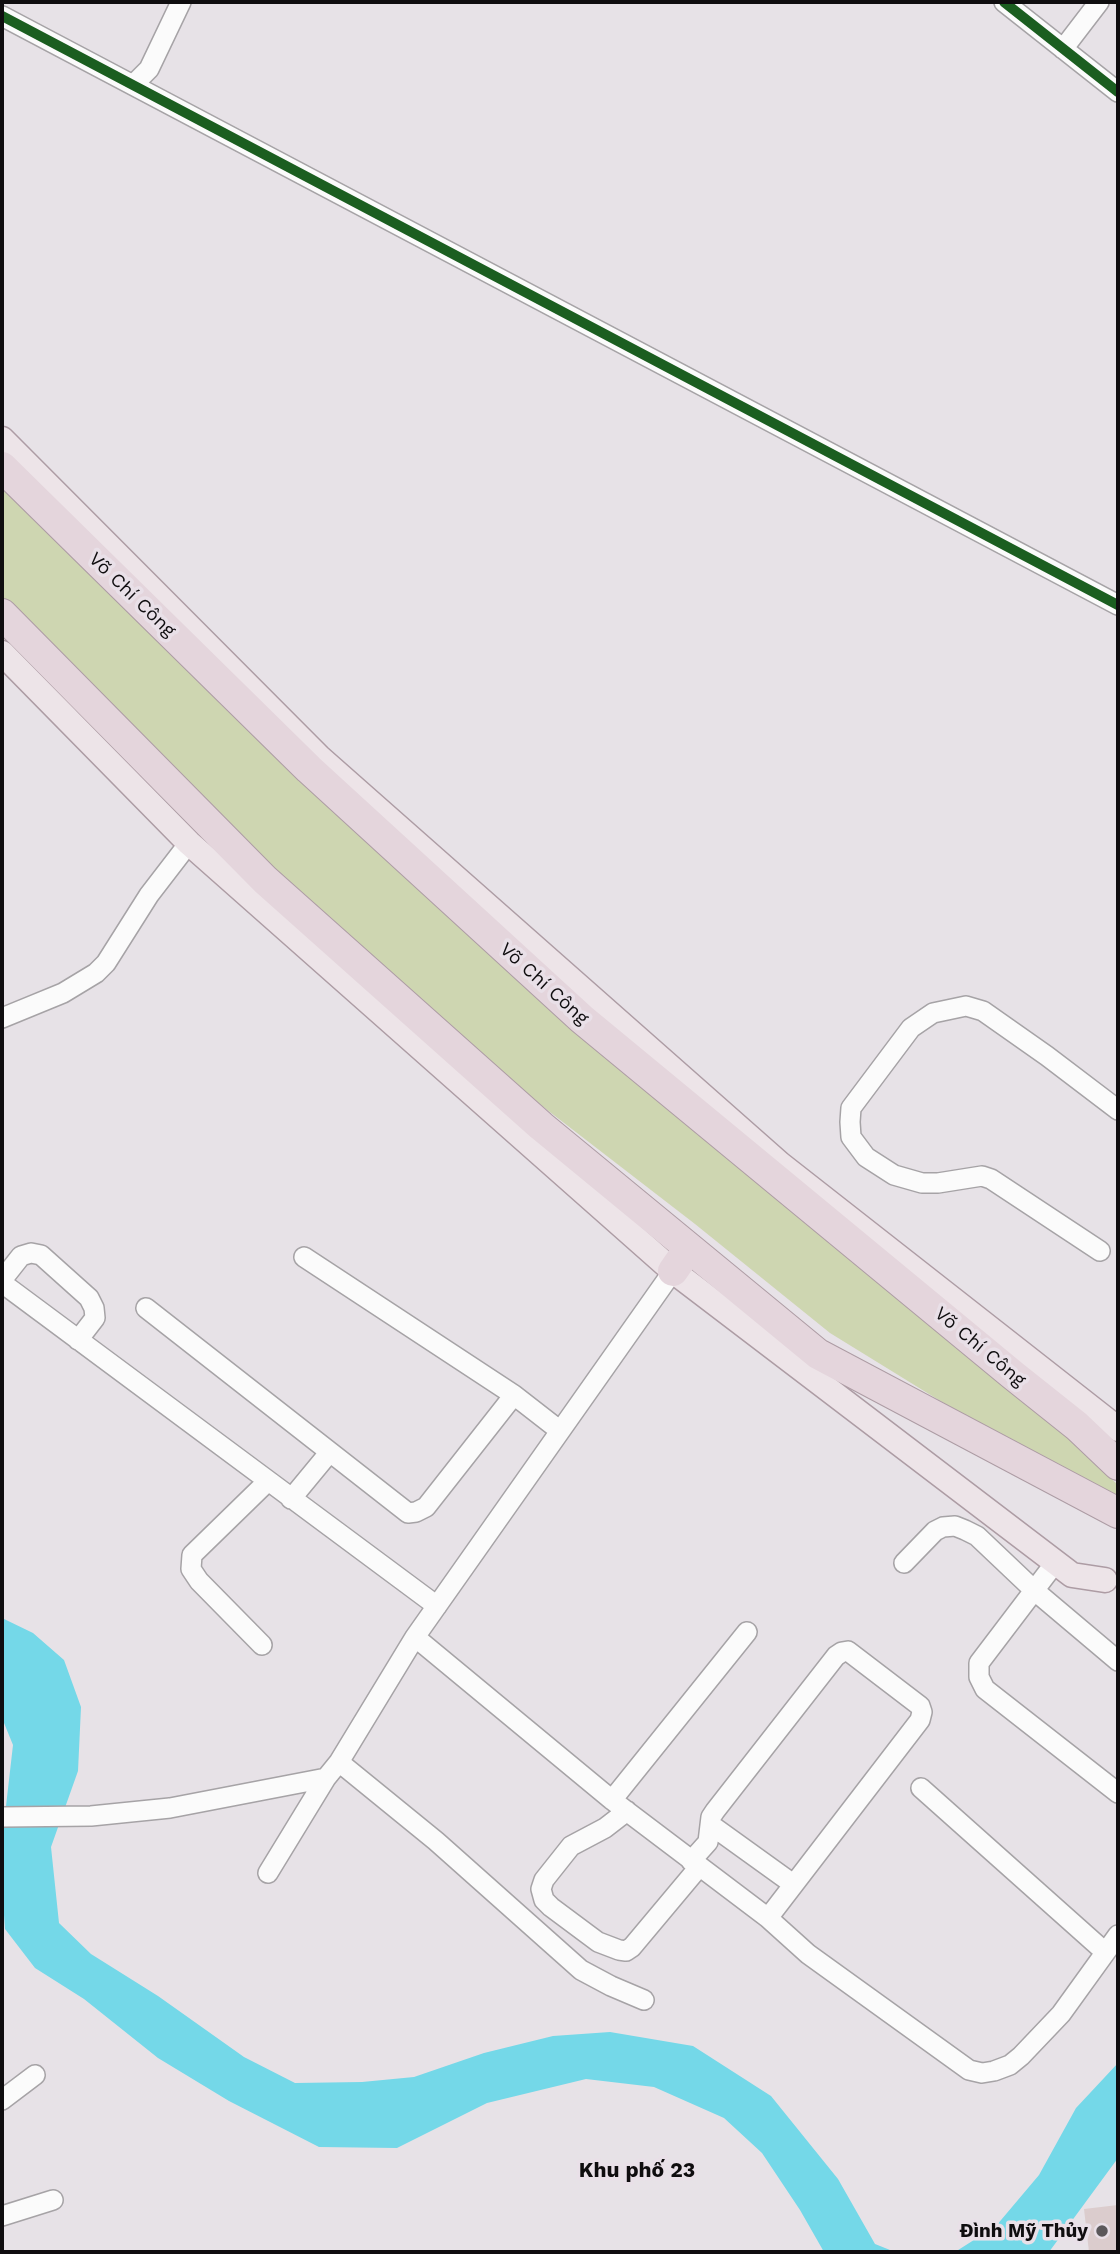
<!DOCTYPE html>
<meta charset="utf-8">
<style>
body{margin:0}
#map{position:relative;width:1120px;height:2254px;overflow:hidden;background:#e7e2e7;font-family:"Work Sans",sans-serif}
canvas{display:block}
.frame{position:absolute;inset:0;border:4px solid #0f0d0f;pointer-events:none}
</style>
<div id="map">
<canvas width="1120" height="2254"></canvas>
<div class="frame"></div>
</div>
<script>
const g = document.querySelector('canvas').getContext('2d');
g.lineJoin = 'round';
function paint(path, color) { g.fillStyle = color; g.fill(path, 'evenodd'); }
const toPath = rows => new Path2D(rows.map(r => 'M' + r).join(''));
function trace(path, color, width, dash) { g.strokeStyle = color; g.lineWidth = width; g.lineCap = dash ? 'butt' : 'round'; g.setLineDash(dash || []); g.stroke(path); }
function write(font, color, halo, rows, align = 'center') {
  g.font = font + ' "Work Sans",sans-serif'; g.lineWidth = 7; g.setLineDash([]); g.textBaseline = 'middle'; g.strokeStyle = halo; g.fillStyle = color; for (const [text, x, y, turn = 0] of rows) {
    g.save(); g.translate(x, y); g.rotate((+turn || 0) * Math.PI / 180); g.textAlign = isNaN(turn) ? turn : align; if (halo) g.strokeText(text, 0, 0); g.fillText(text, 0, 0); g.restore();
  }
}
const green = toPath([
 [2,480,967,1344,1118,1485,1118,1496,976,1423,830,1333,695,1224,533,1099,242,848,2,604]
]);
const water = toPath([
 [2,1618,33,1633,64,1660,81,1707,78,1771,51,1847,59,1923,91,1954,158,1996,244,2057,295,2083,362,2082,414,2077,484,2053,553,2036,610,2032,693,2046,771,2096,838,2179,875,2244,895,2252,824,2252,800,2210,762,2153,724,2118,654,2087,586,2079,487,2103,397,2148,319,2147,229,2101,158,2058,84,1999,35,1968,5,1929,2,1887,2,1841,13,1745,2,1718],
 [1118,2063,1118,2158,1049,2252,955,2252,996,2226,1039,2175,1076,2108]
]);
const building = toPath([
 [1118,2205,1118,2252,1089,2252,1084,2209]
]);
const minor = toPath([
 [1004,2,1118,92],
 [2,16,1118,605],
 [1063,49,1099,2],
 [133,85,149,69,181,2],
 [2,1018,63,993,96,973,106,963,149,895,189,843],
 [1100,1251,991,1179,982,1176,938,1183,922,1183,894,1175,866,1157,851,1137,850,1122,851,1108,911,1028,933,1013,966,1006,983,1011,1047,1056,1118,1110],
 [304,1257,514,1395,559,1430],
 [2,1280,21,1256,31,1253,41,1255,89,1298,94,1308,95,1318,78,1340],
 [2,1283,437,1606],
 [146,1308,408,1513,416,1512,426,1507,514,1395],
 [291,1499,329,1453],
 [904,1563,935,1531,943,1527,955,1526,965,1530,977,1536,1035,1591,1118,1661],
 [1055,1563,979,1663,979,1677,985,1689,1118,1793],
 [415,1637,612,1800,768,1918,808,1954,969,2070,982,2073,994,2071,1010,2065,1021,2056,1061,2014,1118,1935],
 [262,1645,199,1581,191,1569,192,1555,267,1482],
 [339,1762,436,1841,581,1970,611,1986,644,2000],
 [921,1788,1105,1952],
 [612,1800,747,1632],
 [627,1811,605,1828,571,1846,544,1880,541,1889,544,1900,551,1907,598,1942,619,1950,626,1951,632,1947,699,1867],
 [2,1817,91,1816,170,1808,326,1778,339,1762,415,1637,673,1271],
 [711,1825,793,1884],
 [691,1861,708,1842,711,1817,715,1811,836,1656,842,1652,848,1651,920,1706,922,1712,920,1720,768,1918],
 [268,1873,326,1778],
 [2,2100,35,2075],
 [2,2216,53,2200]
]);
const major = toPath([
 [2,439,319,757,780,1164,1118,1429],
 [2,653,189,843,673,1271,1072,1575,1105,1580]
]);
const highway = toPath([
 [2,467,309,769,582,1019,1013,1375,1077,1426,1118,1465],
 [2,614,265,880,541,1126,818,1354,1118,1513],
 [673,1271,689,1248]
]);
const cycleway = toPath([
 [1004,2,1118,92],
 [2,16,1118,605]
]);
const markers = [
 [1102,2231,7,"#5b585b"]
];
const streetNames = [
 ["Võ Chí Công",132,595,44],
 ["Võ Chí Công",544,984,42],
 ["Võ Chí Công",980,1347,40]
];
const poiNames = [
 ["Đình Mỹ Thủy",1088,2231]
];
const neighbourhoodNames = [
 ["Khu phố 23",637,2171]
];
paint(green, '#ced6b1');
paint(water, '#74d8e8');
paint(building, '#dbcccd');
trace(minor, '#a6a3a6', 22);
trace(major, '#ad9ca4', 27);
trace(highway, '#ad9ca4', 32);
trace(minor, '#fbfbfb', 19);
trace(major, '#ede4e8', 24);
trace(highway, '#e4d5dc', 30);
trace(cycleway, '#1b5e20', 10);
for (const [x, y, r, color] of markers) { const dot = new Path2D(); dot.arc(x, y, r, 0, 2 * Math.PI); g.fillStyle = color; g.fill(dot); trace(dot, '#e9e0e8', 2.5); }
write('19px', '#0f0d0f', '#e9e0e8', streetNames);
write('bold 19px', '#0f0d0f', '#e9e0e8', poiNames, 'right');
write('bold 21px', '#0f0d0f', '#e9e0e8', neighbourhoodNames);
</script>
